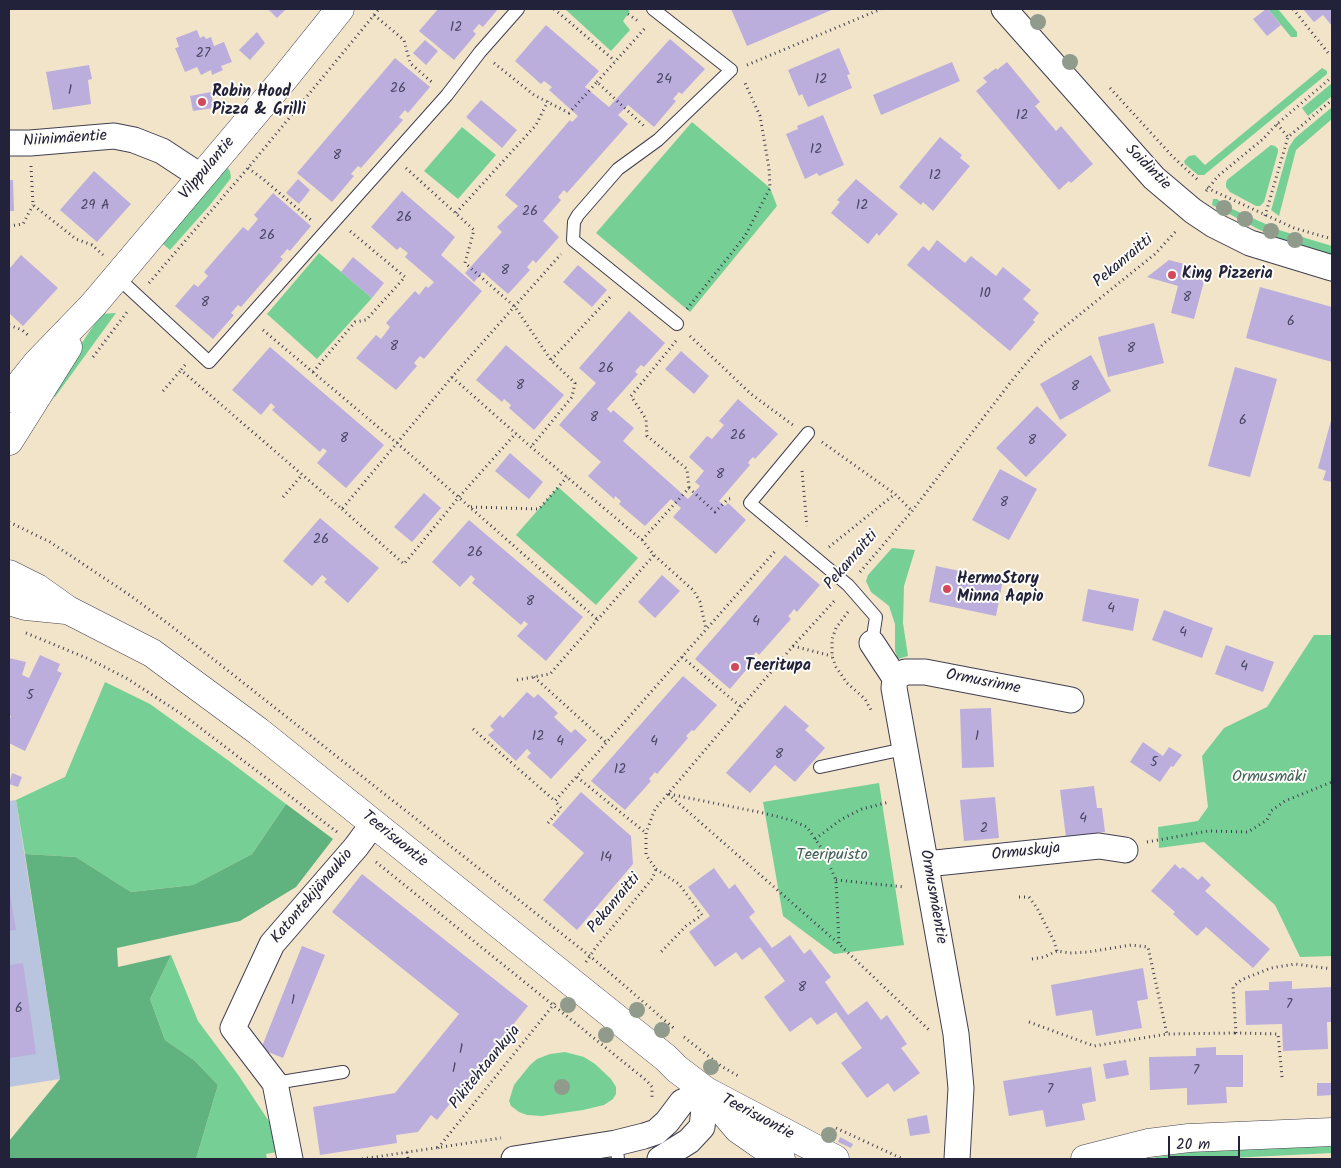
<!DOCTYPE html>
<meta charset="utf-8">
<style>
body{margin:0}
#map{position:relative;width:1341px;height:1168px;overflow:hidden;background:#f2e4c9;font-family:Kalam,sans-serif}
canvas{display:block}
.frame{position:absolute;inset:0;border:10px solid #22223b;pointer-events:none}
.scale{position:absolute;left:1168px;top:1136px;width:72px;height:22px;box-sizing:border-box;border:2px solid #22223b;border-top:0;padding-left:6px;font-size:15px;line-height:18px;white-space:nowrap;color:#22223b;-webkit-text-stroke:4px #fdfcf7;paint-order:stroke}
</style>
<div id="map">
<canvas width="1341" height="1168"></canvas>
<div class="frame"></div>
<div class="scale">20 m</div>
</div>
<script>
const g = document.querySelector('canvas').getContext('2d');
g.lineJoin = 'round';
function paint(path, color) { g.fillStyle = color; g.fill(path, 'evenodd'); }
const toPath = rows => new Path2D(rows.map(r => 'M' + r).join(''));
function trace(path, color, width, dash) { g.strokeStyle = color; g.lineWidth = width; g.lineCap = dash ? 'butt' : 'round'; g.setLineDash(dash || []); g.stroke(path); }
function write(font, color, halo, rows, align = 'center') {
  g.font = font + ' Kalam,sans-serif'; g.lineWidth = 4; g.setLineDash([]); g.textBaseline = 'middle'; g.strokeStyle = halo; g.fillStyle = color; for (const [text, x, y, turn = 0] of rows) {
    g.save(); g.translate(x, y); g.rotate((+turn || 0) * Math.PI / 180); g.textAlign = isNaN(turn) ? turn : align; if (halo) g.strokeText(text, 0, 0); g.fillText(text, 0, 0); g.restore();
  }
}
const industrial = toPath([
 [16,800,60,1079,9,1087,9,801]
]);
const green = toPath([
 [567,9,627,9,630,11,623,21,630,30,611,51,566,10],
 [1268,9,1278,9,1297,32,1297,37,1291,37],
 [1322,68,1327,71,1327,74,1204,175,1198,175,1185,164,1184,161,1189,156,1195,155,1205,165],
 [1332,83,1332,96,1308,116,1302,108],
 [1331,108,1332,119,1296,150,1279,216,1271,210,1272,207,1289,147,1295,138],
 [692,122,770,188,777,206,690,312,596,233],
 [462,127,496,155,458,199,424,171],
 [1271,145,1275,146,1278,149,1278,152,1264,202,1260,206,1256,206,1230,192,1226,187,1226,183,1227,180],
 [227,167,230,171,231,178,210,205,170,250,163,244],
 [1213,199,1217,199,1230,208,1279,230,1332,246,1332,255,1283,240,1260,230,1212,205],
 [319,253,372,298,317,359,267,314],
 [116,313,55,397,49,393,101,314],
 [558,487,638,558,596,605,516,535],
 [892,548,915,550,904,586,903,623,908,656,898,659,895,651,895,624,889,606,871,592,866,581,868,575],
 [1314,635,1332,635,1332,956,1300,957,1275,905,1204,842,1159,848,1158,827,1198,821,1208,807,1202,756,1224,728,1267,707],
 [105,682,150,704,229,761,286,804,252,854,193,885,131,892,76,857,25,854,16,800,65,777],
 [879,783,904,945,834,954,783,916,763,802],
 [171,955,198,1021,239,1076,272,1126,277,1152,266,1154,267,1159,196,1159,218,1085,194,1060,165,1040,150,999],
 [565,1052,584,1057,595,1064,611,1079,616,1087,616,1094,613,1099,604,1105,583,1110,542,1116,527,1115,519,1112,511,1106,509,1101,514,1085,530,1065,537,1059,550,1054],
 [1332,1146,1332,1153,1210,1159,1144,1159,1198,1151]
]);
const forest = toPath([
 [286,804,333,839,296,887,240,921,117,948,118,967,171,955,150,999,165,1040,194,1060,218,1085,196,1159,9,1159,9,1141,60,1079,25,854,76,857,131,892,193,885,252,854]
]);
const building = toPath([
 [268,9,286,9,277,18],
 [438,9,498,9,483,27,479,24,473,31,476,34,454,60,419,31],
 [731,9,834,9,747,46],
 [1266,9,1268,9,1281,25,1267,36,1253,19],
 [1303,9,1332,9,1332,26,1323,15,1314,22],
 [546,25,599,71,585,87,609,107,670,39,705,69,682,94,679,92,673,99,676,101,654,127,628,105,618,115,628,124,567,193,564,190,558,197,561,200,543,221,559,237,536,263,533,260,527,267,530,270,508,294,483,272,474,282,465,273,502,232,497,227,518,206,505,195,570,120,572,122,578,116,549,90,552,87,544,81,541,84,515,61],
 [197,30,200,38,204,36,206,39,211,37,214,46,224,42,232,62,221,66,223,70,212,75,211,70,201,75,197,67,185,72,175,48,179,47,176,38],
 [257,32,265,43,250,60,239,50],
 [425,40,438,51,426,65,413,53],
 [839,48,850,74,847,75,852,88,808,107,802,94,799,96,788,70],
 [395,58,430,87,408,113,405,110,399,117,403,120,361,168,358,166,351,174,354,176,332,202,297,173],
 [952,62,960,81,881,115,873,95],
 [1007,62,1040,102,1035,106,1056,131,1061,126,1093,164,1071,183,1069,181,1059,190,976,91,987,82,983,78,996,68,997,70],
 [89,65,92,79,88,80,91,104,53,110,46,72],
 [211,92,214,108,193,111,190,96],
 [481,100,517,130,502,148,466,117],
 [823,115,844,165,819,176,817,173,805,179,786,134,798,129,797,126],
 [940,137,962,155,960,158,970,166,933,211,923,202,921,205,899,187],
 [94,171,131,204,97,242,60,210],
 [298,179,310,190,299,204,286,193],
 [856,179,898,214,879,236,877,233,868,244,831,213,840,202,837,200],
 [9,180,13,180,14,211,9,211],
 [402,191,455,237,441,255,482,291,424,359,420,356,414,363,417,366,396,390,356,358,376,335,381,339,390,327,386,323,415,291,419,295,426,286,428,288,434,282,405,257,408,253,400,247,397,250,371,227],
 [273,193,311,226,290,251,287,249,284,253,280,257,283,259,241,307,238,305,231,313,234,315,213,339,175,306,194,284,198,287,208,276,204,272,243,227,248,231,258,219,254,215],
 [937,240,965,263,971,256,996,276,1003,267,1031,290,1023,299,1039,313,1033,320,1035,322,1010,351,907,265,923,246,929,251],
 [21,255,58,288,23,326,9,313,9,269],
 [353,257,384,283,372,298,341,272],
 [1169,260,1207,270,1194,319,1171,313,1178,286,1147,277],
 [578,265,607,290,592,307,563,282],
 [1260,287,1332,307,1332,362,1246,338],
 [629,311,665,343,644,367,641,365,638,368,635,372,638,374,607,409,611,413,613,410,634,428,623,441,688,499,700,486,695,482,704,471,689,457,707,436,712,439,724,425,719,421,738,399,778,434,755,459,753,457,750,460,748,463,750,465,719,501,725,506,728,503,746,520,716,554,673,517,681,508,671,499,645,526,619,504,621,501,615,496,614,499,588,476,601,462,559,425,596,383,579,368],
 [1154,323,1164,363,1108,377,1098,337],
 [506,345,564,395,534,430,509,408,511,405,504,399,502,402,476,380],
 [270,347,384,445,346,488,317,463,327,451,323,448,320,452,272,410,275,407,271,403,261,415,232,390],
 [681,351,709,376,694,394,665,369],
 [1091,355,1111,391,1060,420,1040,384],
 [1235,367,1277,379,1250,477,1208,466],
 [1037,406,1067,435,1026,477,996,448],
 [1332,417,1332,482,1323,480,1326,471,1318,468],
 [510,453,543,482,529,499,495,471],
 [1000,469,1037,489,1009,540,972,520],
 [424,493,441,508,412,542,394,527],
 [320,518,379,568,348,603,324,582,327,579,322,575,312,586,283,561],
 [469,520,583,617,546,661,517,636,528,624,524,621,521,625,472,583,475,579,471,575,460,587,432,562],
 [785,555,820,585,797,612,794,609,791,613,788,616,791,619,759,655,756,652,750,659,753,662,730,689,695,659],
 [936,566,1003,580,996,616,929,602],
 [662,575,680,591,655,618,638,602],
 [1088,589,1139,599,1133,631,1082,621],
 [1164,610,1213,628,1202,658,1152,640],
 [1226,645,1274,662,1263,692,1215,674],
 [40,655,60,664,57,671,62,673,25,751,9,743,9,721,11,716,9,715,9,658,26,662,22,675,29,678],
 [683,676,717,705,694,731,692,730,686,736,688,738,657,774,655,772,649,779,651,781,625,810,591,781],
 [527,692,534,698,538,694,558,713,554,717,571,733,575,729,587,740,551,779,527,757,531,753,527,749,516,761,488,735,494,730,490,726,500,715,503,718],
 [785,705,809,726,805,730,825,748,795,782,775,765,750,793,726,773],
 [991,708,994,767,962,768,960,709],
 [1143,742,1163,756,1169,747,1182,755,1173,767,1171,766,1160,782,1130,762],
 [12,773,22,777,18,787,9,784],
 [1094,786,1097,808,1102,808,1105,832,1066,837,1060,790],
 [581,792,631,836,633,864,577,930,543,900,584,853,552,825],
 [995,797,999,838,964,841,960,800],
 [1175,864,1180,869,1183,867,1198,880,1202,876,1211,885,1205,891,1270,949,1253,968,1206,927,1197,936,1173,914,1175,912,1151,891],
 [714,868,729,889,735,884,755,912,749,917,772,948,790,935,804,954,810,949,831,977,825,982,848,1015,867,1001,881,1020,887,1015,907,1044,901,1048,920,1073,894,1092,888,1083,867,1098,841,1063,862,1048,836,1012,817,1025,811,1017,790,1032,764,997,785,981,760,947,742,960,736,952,715,967,689,932,710,916,688,887],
 [362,874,528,1006,437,1120,431,1115,418,1132,396,1135,397,1143,320,1155,313,1107,395,1093,459,1014,332,912],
 [9,887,16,930,9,931],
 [302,946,325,955,283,1058,261,1049],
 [23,963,36,1054,9,1058,9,965],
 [1143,968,1148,999,1137,1001,1142,1028,1096,1036,1092,1010,1056,1016,1051,985],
 [1292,981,1292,989,1332,987,1332,1022,1327,1022,1328,1049,1283,1051,1282,1024,1246,1025,1245,991,1269,990,1269,982],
 [1216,1047,1216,1055,1243,1055,1243,1087,1226,1087,1227,1103,1187,1105,1187,1088,1150,1090,1149,1057,1196,1056,1196,1048],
 [1126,1060,1129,1075,1106,1079,1103,1064],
 [1091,1067,1096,1101,1082,1104,1085,1120,1046,1127,1043,1110,1009,1116,1003,1081],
 [1317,1083,1332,1083,1332,1095,1317,1096],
 [927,1115,930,1133,910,1136,907,1119],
 [840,1137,853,1144,851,1148,838,1142]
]);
const path = toPath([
 [554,9,615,61],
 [1293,9,1329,54,1332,54],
 [628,14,638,21],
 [374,15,404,40,410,63,434,84],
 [494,63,534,95,569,113,597,82,645,127],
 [747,65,881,9],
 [597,82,646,27],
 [1110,88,1173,157,1199,181],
 [1277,124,1288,137],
 [31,166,33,205,76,239,92,245,103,255],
 [248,168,263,179,311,220],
 [406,168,474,230,465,263,515,307,551,360,575,383,572,397,531,447],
 [1207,188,1294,228,1332,239],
 [1206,191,1218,176,1263,139,1277,124,1332,77],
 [456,213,536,125,548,101],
 [1265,216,1288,137,1332,100],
 [9,226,23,224,33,205],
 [149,283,248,168,379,9],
 [687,309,745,236,770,188,769,168,760,116,745,83],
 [9,325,22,330,29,336],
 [263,330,397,443,598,620],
 [690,336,751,394,793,425],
 [676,341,631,396,646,419,647,436,687,469,689,488],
 [93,357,127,312],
 [551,360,612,295],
 [185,365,181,370,342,509,452,377,561,254],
 [313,372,355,322,366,320,405,277,350,231],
 [452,377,531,447,642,540,654,555,694,591,700,602,706,629],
 [163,391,181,370],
 [822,442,895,494,912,511],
 [802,471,807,526],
 [283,497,302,475],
 [471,507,539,509,567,477],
 [342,509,404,564,459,497,516,433],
 [9,522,50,542,131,596,170,625,590,956,676,1030],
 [642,540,689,488,715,512,728,499,734,498],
 [829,547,895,494],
 [860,572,912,511,1013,379,1043,344,1155,254,1177,230],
 [848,612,836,628,832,639,832,656,836,667,847,683,865,699,872,712],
 [26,633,89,659,128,679,186,717,337,832],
 [793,646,832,656],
 [682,657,741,707],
 [534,677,607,743],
 [517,680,550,674,654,555],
 [473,729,555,801,777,549],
 [577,777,646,833],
 [668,794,839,944,929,1030],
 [669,794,763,813,791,820,807,827,822,849,836,880,839,943],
 [548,823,561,808,555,801],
 [815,839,842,819,862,809,889,802],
 [1147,842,1208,831,1248,832,1267,820,1271,811,1285,801,1332,782],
 [376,862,647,1081,652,1087,652,1099],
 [656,869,679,884,702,915,686,926,661,952],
 [836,880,905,887],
 [1019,897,1029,897,1037,908,1054,941,1057,951],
 [1032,959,1044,957,1057,951,1070,953,1088,952,1131,945,1148,947,1167,1034],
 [586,962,596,947,652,879,656,869,646,855,646,833,655,809,793,646,836,599],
 [1029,1022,1094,1046,1167,1034,1236,1033],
 [684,1037,721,1066,740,1077],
 [1282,1077,1278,1034,1236,1033,1233,987,1241,980,1271,968,1295,964,1332,969],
 [836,1128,903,1159],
 [438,1148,555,1003],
 [407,1152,408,1159],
 [362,1159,501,1138]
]);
const lane = toPath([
 [653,9,731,70,658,140,618,169,578,215,574,222,573,240,677,324],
 [117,277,209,362,447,95,480,52,518,9],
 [808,433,750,503,848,585,876,617,872,643],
 [820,767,904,749],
 [275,1083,343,1072],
 [616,1143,618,1159]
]);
const street = toPath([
 [1004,9,1154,178,1193,211,1214,225,1250,243,1332,268],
 [9,143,30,143,114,136,134,140,162,151,200,176],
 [872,643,895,678,894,688,956,1034,961,1088,957,1159],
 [895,678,905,672,925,672,1071,700],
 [926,864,1099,846,1125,850],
 [290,1159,275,1083,233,1028,272,944,356,847,373,824],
 [514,1159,616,1143,644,1136,656,1132,667,1122,682,1102,706,1091],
 [660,1159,689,1141,702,1127,706,1091]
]);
const secondary = toPath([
 [9,398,37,363,93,305,283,80,340,9],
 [9,441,68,347],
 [9,574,37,588,68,610,152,653,258,731,666,1058,677,1069,706,1091,835,1159],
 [9,601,26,606,66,610],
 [715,1102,738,1129,781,1159],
 [1085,1159,1148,1143,1189,1138,1332,1132]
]);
const trees = [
 [1038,22],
 [1070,62],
 [1224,208],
 [1245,219],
 [1271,231],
 [1295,240],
 [568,1005],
 [637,1010],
 [662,1030],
 [606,1035],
 [711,1067],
 [562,1087],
 [829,1135]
];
const markers = [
 [202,102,5,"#d1495b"],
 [1172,275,5,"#d1495b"],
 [947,589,5,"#d1495b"],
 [735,667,5,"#d1495b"]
];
const numberNames = [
 ["12",456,29],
 ["27",203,55],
 ["24",664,81],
 ["12",821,81],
 ["26",398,90],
 ["1",70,92],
 ["12",1022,117],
 ["12",816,151],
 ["8",337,157],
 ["12",935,177],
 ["29 A",95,207],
 ["12",862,207],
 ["26",530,213],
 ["26",404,219],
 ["26",267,237],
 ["8",505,272],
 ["10",985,295],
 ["8",1187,299],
 ["8",205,304],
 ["6",1291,323],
 ["8",394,348],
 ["8",1131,350],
 ["26",606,370],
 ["8",520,387],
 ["8",1075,388],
 ["8",594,419],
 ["6",1243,422],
 ["26",738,437],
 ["8",344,440],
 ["8",1032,442],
 ["8",720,476],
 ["8",1004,504],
 ["26",321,541],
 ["26",475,554],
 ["8",530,603],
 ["4",1111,610],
 ["4",756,623],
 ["4",1183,634],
 ["4",1244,668],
 ["5",30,697],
 ["12",538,738],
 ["1",977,738],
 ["4",560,743],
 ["4",654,743],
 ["8",779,756],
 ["5",1154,764],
 ["12",620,771],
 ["4",1083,820],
 ["2",984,830],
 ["14",606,859],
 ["8",802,989],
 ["1",293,1002],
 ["7",1289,1006],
 ["6",19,1010],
 ["1",461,1051],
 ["1",454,1070],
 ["7",1196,1072],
 ["7",1050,1091]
];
const poiNames = [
 ["Robin Hood",212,93],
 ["Pizza & Grilli",212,111],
 ["King Pizzeria",1182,275],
 ["HermoStory",957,580],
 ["Minna Aapio",957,598],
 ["Teeritupa",745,667]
];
const streetNames = [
 ["Niinimäentie",65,140,-4],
 ["Soidintie",1147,168,45],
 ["Vilppulantie",208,169,-50],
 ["Pekanraitti",1124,262,-40],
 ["Pekanraitti",852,561,-49],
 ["Ormusrinne",983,683,11],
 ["Teerisuontie",394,840,39],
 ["Ormuskuja",1026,853,-6],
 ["Katontekijänaukio",313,897,-50],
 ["Ormusmäentie",932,897,80],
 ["Pekanraitti",615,904,-50],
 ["Pikitehtaankuja",486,1068,-51],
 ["Teerisuontie",757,1118,28]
];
const parkNames = [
 ["Ormusmäki",1269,778],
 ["Teeripuisto",832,856]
];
paint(industrial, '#b9c5de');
paint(green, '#76d096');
paint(forest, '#60b27f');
paint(building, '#bbaedc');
trace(lane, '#413f50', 14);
trace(street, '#413f50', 27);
trace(secondary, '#413f50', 29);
trace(path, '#413f50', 3, [1, 4]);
trace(lane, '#fff', 12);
trace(street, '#fff', 25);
trace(secondary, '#fff', 28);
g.fillStyle = '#909b8c';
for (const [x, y] of trees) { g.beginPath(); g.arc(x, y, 8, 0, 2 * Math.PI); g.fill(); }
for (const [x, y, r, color] of markers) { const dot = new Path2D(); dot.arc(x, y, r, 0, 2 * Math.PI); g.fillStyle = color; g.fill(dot); trace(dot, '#fdfcf7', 2); }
write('14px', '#484563', null, numberNames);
write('bold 16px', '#22223b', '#fdfcf7', poiNames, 'left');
write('16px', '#22223b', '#fdfcf7', streetNames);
write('16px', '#3f5f5b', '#fdfcf7', parkNames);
</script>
